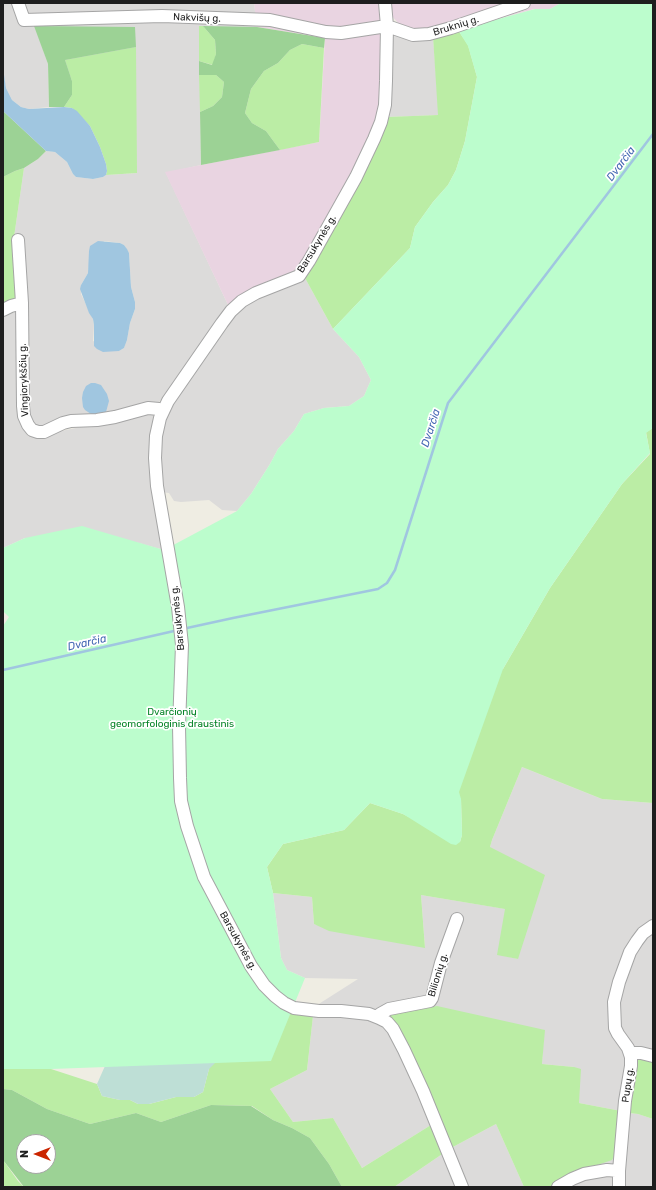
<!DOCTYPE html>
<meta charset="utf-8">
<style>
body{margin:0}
#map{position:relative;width:656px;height:1190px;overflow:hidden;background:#efede3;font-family:Rubik,sans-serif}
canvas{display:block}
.frame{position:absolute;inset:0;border:4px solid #1e1e1e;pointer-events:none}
.north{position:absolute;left:16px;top:1134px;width:40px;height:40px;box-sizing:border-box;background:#fff;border:1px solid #a5a5a5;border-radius:50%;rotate:270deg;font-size:11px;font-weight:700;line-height:16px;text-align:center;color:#1e1e1e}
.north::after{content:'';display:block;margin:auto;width:14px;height:18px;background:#cb2500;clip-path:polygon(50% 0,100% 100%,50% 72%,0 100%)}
</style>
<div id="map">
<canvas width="656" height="1190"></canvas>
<div class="frame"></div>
<div class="north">N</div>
</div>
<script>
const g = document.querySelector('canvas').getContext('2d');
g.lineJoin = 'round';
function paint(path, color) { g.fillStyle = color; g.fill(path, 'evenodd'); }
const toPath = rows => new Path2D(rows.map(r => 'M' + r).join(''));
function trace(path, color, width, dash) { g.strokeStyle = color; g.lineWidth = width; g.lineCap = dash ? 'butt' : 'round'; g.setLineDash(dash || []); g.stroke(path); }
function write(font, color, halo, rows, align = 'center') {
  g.font = font + ' Rubik,sans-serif'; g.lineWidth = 3.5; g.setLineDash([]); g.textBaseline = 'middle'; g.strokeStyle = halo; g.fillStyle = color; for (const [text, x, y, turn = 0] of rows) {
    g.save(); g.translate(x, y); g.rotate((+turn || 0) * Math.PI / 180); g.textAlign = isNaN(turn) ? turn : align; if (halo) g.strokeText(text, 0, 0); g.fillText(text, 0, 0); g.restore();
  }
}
const residential = toPath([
 [3,3,254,3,257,27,199,27,201,165,166,173,229,307,166,395,158,403,38,427,19,404,37,436,119,419,149,410,155,414,164,550,135,542,25,538,3,548,3,317,18,310,14,237,24,168,38,159,46,151,55,152,67,162,73,174,76,177,93,179,103,177,106,175,137,173,35,26,48,64,49,107,29,109,21,107,12,100,6,88,4,79],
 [104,241,120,243,124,245,129,253,131,287,135,302,135,309,130,323,127,340,124,348,119,351,93,341,94,325,93,319,81,294,81,285,88,273,89,265],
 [381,35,433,36,439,115,387,117,376,113,380,98],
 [305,278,333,329,359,357,371,380,364,396,349,406,324,408,304,414,294,431,278,449,270,464,251,494,237,511,222,510,209,500,181,502,174,501,169,493,161,492,158,455,164,421,171,406,231,319,239,310,264,293],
 [522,767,602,799,653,803,653,1060,621,1112,638,1114,653,1119,653,1187,553,1187,621,1111,579,1103,574,1067,542,1064,544,1030,389,1015,403,1036,439,1120,362,1168,333,1118,293,1122,270,1089,307,1070,314,1007,358,979,305,978,287,970,281,958,273,893,312,897,314,924,425,947,421,895,506,909,498,954,518,959,490,847,492,840],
 [496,1124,524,1187,394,1187,451,1148]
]);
const industrial = toPath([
 [254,3,380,3,382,76,380,98,372,134,345,192,299,266,287,277,229,307,165,172,319,142,325,38,257,27],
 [390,3,561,3,550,9,534,9,458,30,421,32,399,24,391,15]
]);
const grass = toPath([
 [199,26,203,26,215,40,216,54,213,65,199,61],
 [458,30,468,45,477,77,465,141,456,170,448,185,433,202,415,227,410,248,333,329,305,278,381,136,387,117,438,115,433,36],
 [302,44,324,48,319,142,280,150,266,131,252,123,245,113,251,89,264,71,278,63,290,50],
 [136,47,137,173,106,175,107,171,106,164,100,147,90,126,72,108,64,107,72,95,72,81,65,60],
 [199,75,216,75,224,82,222,97,213,106,200,112],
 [24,168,14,237,18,310,3,317,3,177,15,171],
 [653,428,653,803,602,799,522,767,492,840,490,847,545,875,518,959,497,955,505,909,421,895,425,948,329,931,314,924,312,897,273,893,267,867,283,844,344,830,370,803,403,814,460,842,462,835,461,799,183,721,503,669,550,588,622,484,650,454,646,432],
 [437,1006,545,1030,542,1064,574,1067,581,1069,579,1103,621,1111,636,1061,641,1057,653,1060,653,1119,638,1114,621,1112,617,1152,612,1160,577,1172,553,1187,524,1187,496,1124,451,1148,394,1187,342,1187,329,1164,310,1138,292,1128,273,1120,252,1106,211,1105,161,1122,136,1113,90,1124,47,1109,12,1090,3,1089,3,1047,51,1069,97,1084,102,1096,120,1100,130,1100,138,1104,149,1104,176,1097,194,1097,203,1092,209,1069,210,1020,314,1007,307,1070,270,1089,293,1122,333,1118,362,1168,439,1120,403,1036,389,1015],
 [3,1160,18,1181,24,1187,3,1187]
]);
const forest = toPath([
 [34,26,135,27,136,47,65,60,72,81,72,95,64,107,49,107,48,64],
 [203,26,257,27,325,38,324,48,302,44,290,50,278,63,264,71,251,89,245,113,252,123,266,131,280,150,201,165,200,112,213,106,222,97,224,82,216,75,199,75,199,61,212,65,216,54,215,40],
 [3,111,46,151,38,159,24,168,15,171,3,177],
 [3,1089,12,1090,47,1109,90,1124,136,1113,161,1122,211,1105,251,1106,273,1120,292,1128,310,1138,329,1164,342,1187,24,1187,3,1160],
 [24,1142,48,1142,48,1166,24,1166]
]);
const wetland = toPath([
 [116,1041,215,1063,209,1069,203,1092,194,1097,176,1097,149,1104,138,1104,130,1100,120,1100,102,1096,97,1084]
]);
const park = toPath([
 [561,3,653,3,653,428,646,433,650,453,622,484,550,588,503,669,459,792,461,799,462,835,460,842,456,845,451,844,403,814,370,803,344,830,283,844,267,867,273,893,281,958,287,970,305,978,271,1061,51,1069,3,1069,3,626,9,617,3,611,3,548,25,538,82,526,164,550,237,511,251,494,270,464,278,449,294,431,304,414,324,408,349,406,364,396,371,380,359,357,333,329,410,248,415,227,433,202,448,185,456,170,465,141,477,77,468,46,458,30,535,9,550,9]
]);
const water = toPath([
 [3,68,6,88,12,100,21,107,29,109,64,107,72,108,77,111,90,126,100,147,106,164,107,171,106,175,103,177,93,179,76,177,73,174,67,162,55,152,46,151,3,111],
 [98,241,120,243,124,245,127,249,129,253,131,287,135,302,135,309,130,323,127,340,124,348,119,351,103,352,97,349,94,346,94,325,93,319,89,313,80,289,81,285,88,273,89,251,90,246],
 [91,383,95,383,101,385,107,394,109,401,106,412,104,414,91,414,85,410,83,407,82,398,83,392,86,386]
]);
const stream = toPath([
 [187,628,233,618,378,589,387,583,395,570,448,403,653,134],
 [3,670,174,631]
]);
const minor = toPath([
 [18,3,24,20,162,16,270,20,326,32,341,33,387,26,413,35,429,34,451,28,524,3],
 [385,3,387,26,386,81,385,105,381,122,374,139,356,177,309,261,299,276,256,293,242,301,231,311,222,323,168,401,160,418,156,436,155,458,157,486,178,607,182,645,179,726,180,778,181,801,187,826,204,877,251,966,264,985,275,996,284,1003,294,1008,319,1011,341,1011,369,1014,379,1018,387,1022,393,1029,404,1050,423,1091,462,1187],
 [18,240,22,303,23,406,24,416,28,425,32,430,38,432,44,432,63,423,71,421,97,420,115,417,148,408,159,409,163,410],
 [3,310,11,306,22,303],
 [379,1018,380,1014,389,1009,425,1002,430,1001,432,998,441,963,457,919],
 [630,1053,641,1053,653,1056],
 [558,1187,572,1179,584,1174,607,1170,619,1171],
 [619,1187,619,1171,625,1101,631,1066,631,1057,628,1048,618,1034,615,1028,614,1002,619,982,630,952,637,941,643,933,653,926]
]);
const streetNames = [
 ["Nakvišų g.",197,18,2],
 ["Bruknių g.",456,26,-17],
 ["Barsukynės g.",317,244,-59],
 ["Vingiorykščių g.",24,380,-92],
 ["Barsukynės g.",178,618,-96],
 ["Barsukynės g.",238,941,61],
 ["Bilionių g.",438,975,-73],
 ["Pupų g.",628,1085,-82]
];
const parkNames = [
 ["Dvarčionių",172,712],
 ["geomorfologinis draustinis",172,724]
];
const waterNames = [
 ["Dvarčia",621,164,-53],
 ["Dvarčia",431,428,-72],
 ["Dvarčia",87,643,-13]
];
paint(residential, '#dcdbda');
paint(industrial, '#e9d4e1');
paint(grass, '#bbeda5');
paint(forest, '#9cd295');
paint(wetland, '#bedfd6');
paint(park, '#bcfdcd');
paint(water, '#a0c6e0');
trace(stream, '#a0c6e0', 2.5);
trace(minor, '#a5a5a5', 14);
trace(minor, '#fff', 12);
write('10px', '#1e1e1e', '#fff', streetNames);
write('10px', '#048326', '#fff', parkNames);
write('italic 11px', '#4467b3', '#fff', waterNames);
</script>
